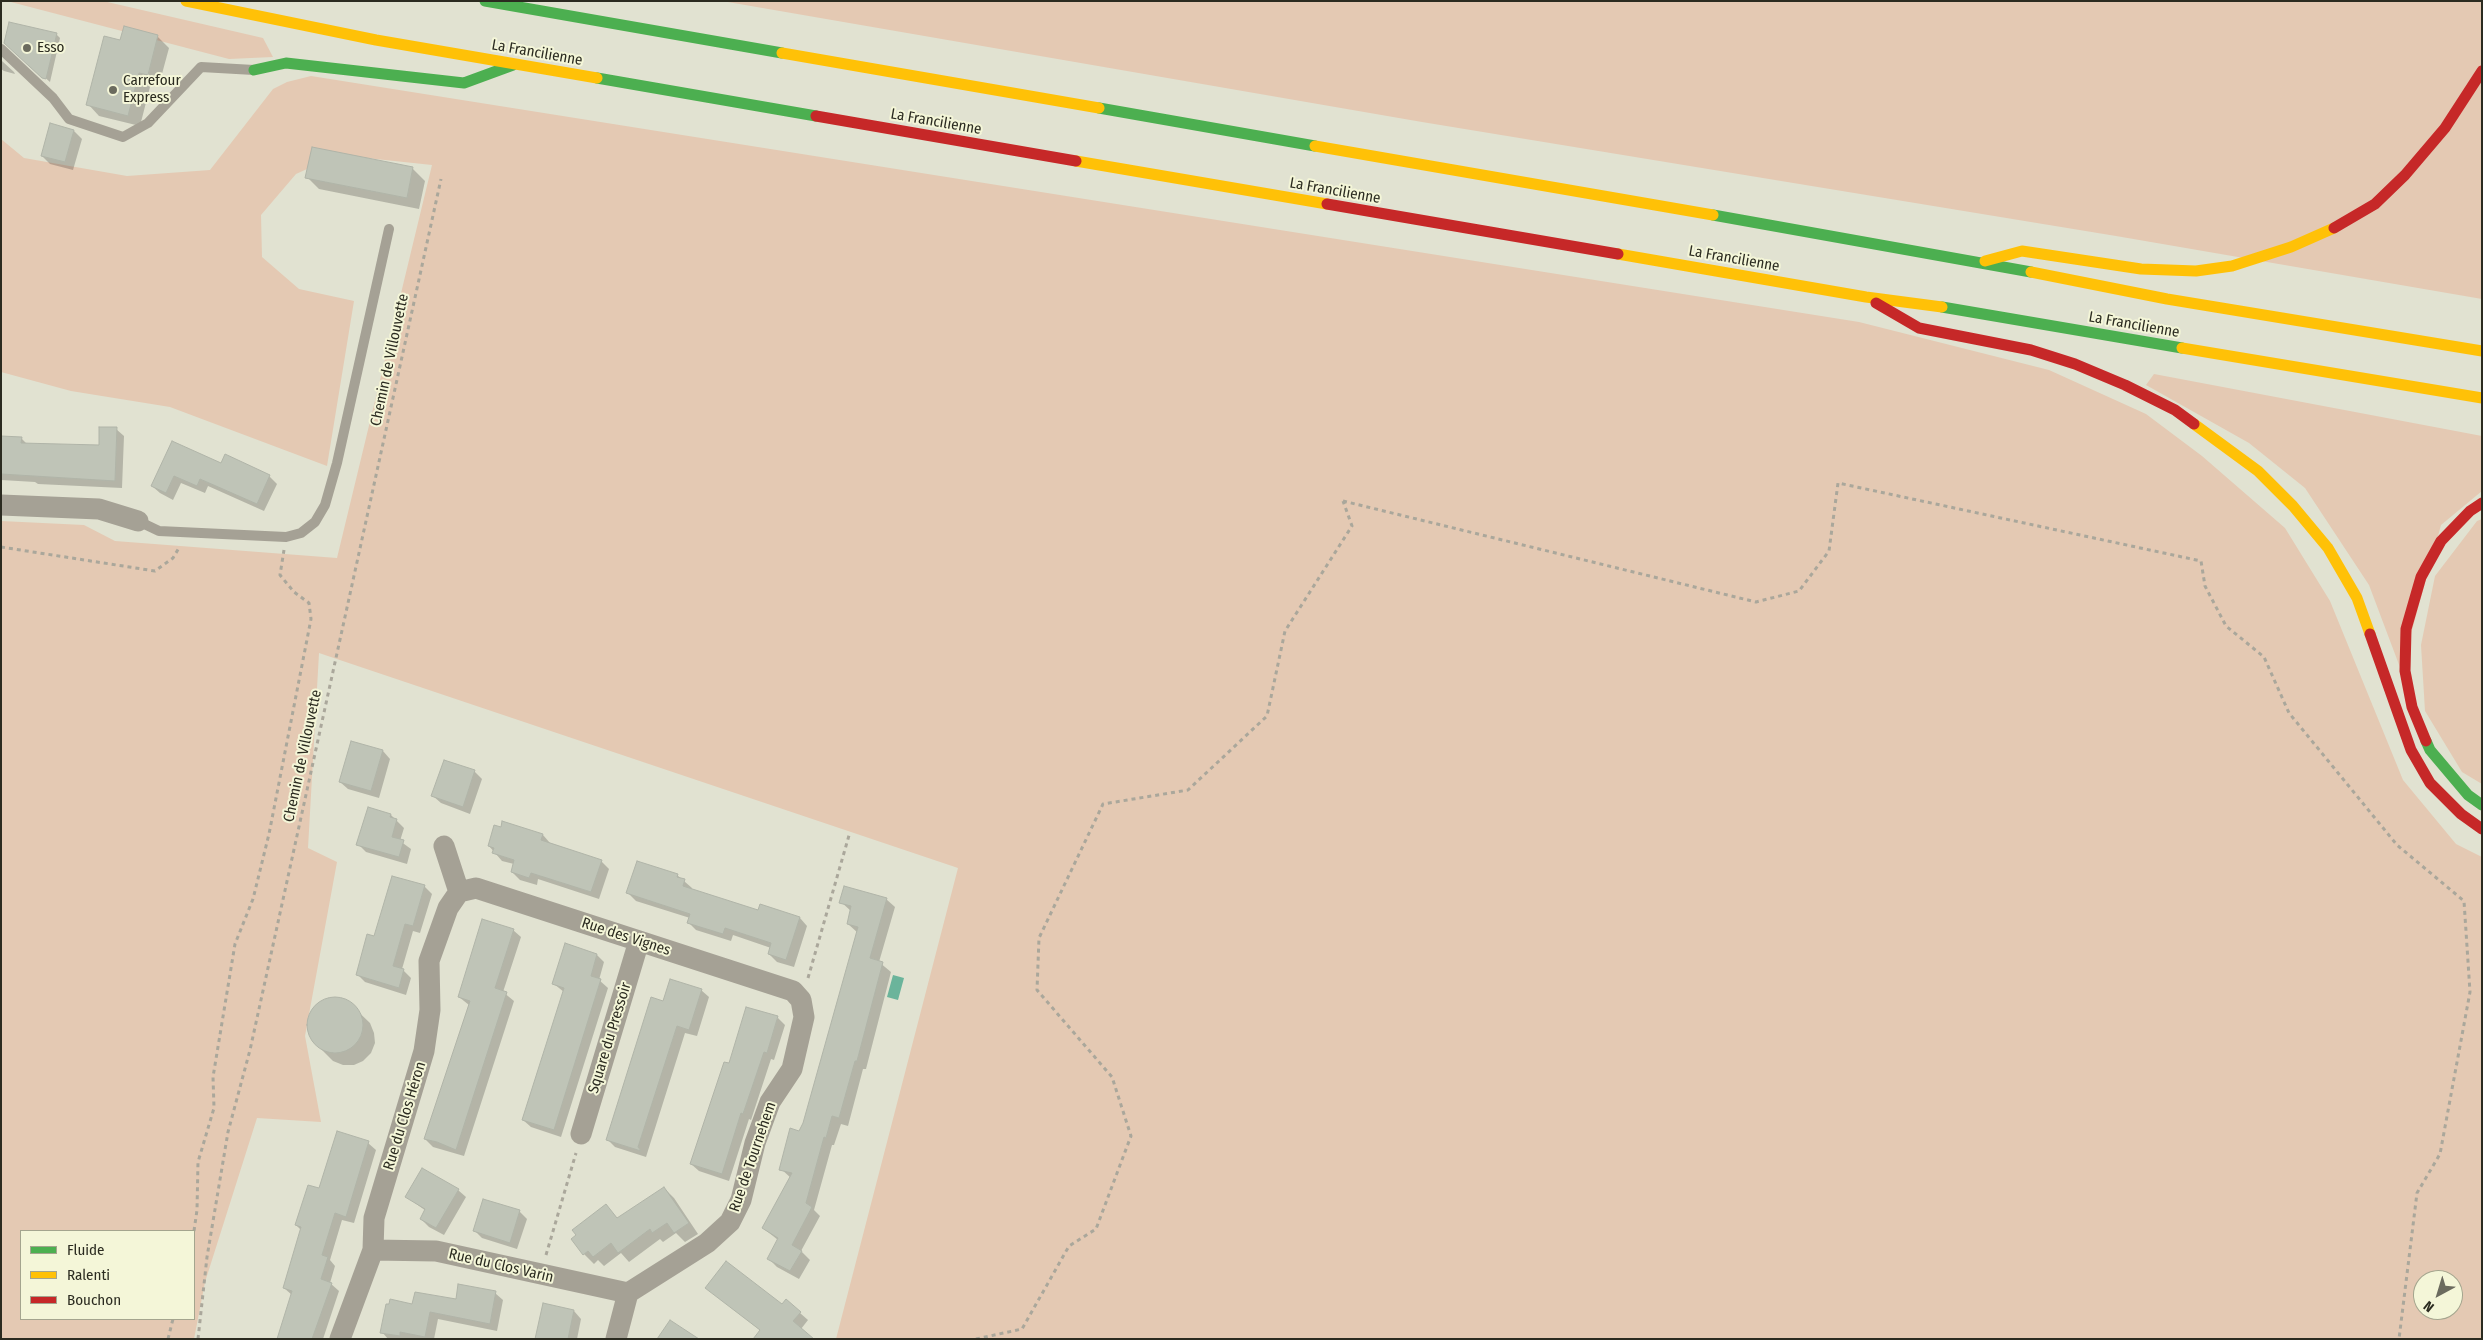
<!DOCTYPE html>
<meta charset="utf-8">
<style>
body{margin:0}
#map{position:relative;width:2483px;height:1340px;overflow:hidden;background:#e1e2d1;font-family:"Fira Sans Condensed",sans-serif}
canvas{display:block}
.frame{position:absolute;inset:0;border:2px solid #2b2b20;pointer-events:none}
.legend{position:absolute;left:20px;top:1230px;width:175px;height:90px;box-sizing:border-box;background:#f4f6d8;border:1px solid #a4a58e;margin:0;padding:6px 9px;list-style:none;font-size:15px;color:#2b2b20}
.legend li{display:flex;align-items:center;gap:10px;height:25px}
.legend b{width:25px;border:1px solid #a4a58e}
.north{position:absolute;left:2413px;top:1270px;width:50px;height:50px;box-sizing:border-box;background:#f4f6d8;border:1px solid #a4a58e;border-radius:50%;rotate:219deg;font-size:14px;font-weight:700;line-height:20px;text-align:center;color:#2b2b20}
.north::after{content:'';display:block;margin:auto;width:18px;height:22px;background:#6b6b5e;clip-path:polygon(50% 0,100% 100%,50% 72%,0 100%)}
</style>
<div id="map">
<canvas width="2483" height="1340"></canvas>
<div class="frame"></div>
<ul class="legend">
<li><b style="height:6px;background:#4caf50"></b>Fluide</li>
<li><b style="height:6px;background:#ffc107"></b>Ralenti</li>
<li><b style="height:6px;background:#c62828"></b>Bouchon</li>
</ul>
<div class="north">N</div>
</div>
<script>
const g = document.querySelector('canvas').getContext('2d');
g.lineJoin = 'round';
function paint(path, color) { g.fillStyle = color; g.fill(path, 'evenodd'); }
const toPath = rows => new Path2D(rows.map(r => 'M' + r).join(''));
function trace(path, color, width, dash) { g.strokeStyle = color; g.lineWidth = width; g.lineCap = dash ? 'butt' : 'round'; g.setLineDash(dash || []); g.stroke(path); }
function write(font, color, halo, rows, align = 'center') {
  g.font = font + ' "Fira Sans Condensed",sans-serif'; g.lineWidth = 4; g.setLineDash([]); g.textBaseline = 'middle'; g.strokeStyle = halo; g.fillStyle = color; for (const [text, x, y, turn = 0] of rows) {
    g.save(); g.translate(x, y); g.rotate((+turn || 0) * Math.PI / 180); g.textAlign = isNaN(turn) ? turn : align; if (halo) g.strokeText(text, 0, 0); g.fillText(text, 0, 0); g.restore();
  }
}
const green = toPath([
 [7,1,103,1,263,38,273,57,229,59],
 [722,1,2482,1,2482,299,2116,236,1422,122],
 [311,76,1859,322,2049,370,2146,414,2202,456,2285,528,2330,601,2403,780,2456,844,2482,857,2482,1339,836,1339,958,868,319,653,308,848,337,862,305,1036,321,1122,257,1118,205,1282,194,1339,1,1339,1,521,84,525,115,541,337,558,432,165,338,155,296,174,261,215,262,257,299,289,354,301,327,466,170,407,71,391,1,372,1,139,24,158,127,176,210,170,273,89,287,82],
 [21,1231,194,1231,194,1319,21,1319],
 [2423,1280,2453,1280,2453,1310,2423,1310],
 [2154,374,2482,436,2482,491,2441,525,2401,670,2369,585,2305,488,2249,443,2146,385],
 [2482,519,2482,784,2462,772,2425,711,2421,645,2435,576,2477,521]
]);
const water = toPath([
 [893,975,904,978,898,1000,887,997]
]);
const shadow = toPath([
 [56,34,60,38,50,82,6,43],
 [157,36,169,48,159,85,151,83,140,126,99,116,88,104,121,42],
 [2,61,14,72,15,74,4,71,1,69],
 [74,131,82,139,73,170,50,164,42,156],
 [313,149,413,169,425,181,419,209,319,189,307,177],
 [116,429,124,436,122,488,38,484,35,482,1,480,1,438,21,438,28,445,100,446],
 [172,442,222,464,269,476,277,484,264,511,208,486,205,493,181,483,173,500,160,493,152,486],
 [352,742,383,751,390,759,379,798,348,789,340,782],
 [474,771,482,779,470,814,441,803,433,796],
 [391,815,404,828,400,841,411,849,407,864,366,852,358,844],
 [543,835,550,843,601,861,609,869,599,899,538,879,537,885,520,880,512,872,514,864,502,861,489,846],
 [677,875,692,888,691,890,759,912,761,905,800,918,807,926,794,967,777,962,769,954,771,948,733,935,731,941,696,930,688,922,690,918,636,901,628,893],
 [424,886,432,894,420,933,413,931,402,969,411,978,406,995,365,982,357,974,375,938],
 [886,899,895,907,879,962,891,972,866,1069,863,1069,848,1126,841,1124,834,1145,832,1145,814,1210,820,1216,801,1251,810,1260,799,1279,777,1267,768,1258,778,1240,763,1228,791,1178,781,1169,805,1123,858,933,848,924,851,911,841,902],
 [513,930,521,937,503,992,514,1001,464,1156,433,1147,425,1139,469,1005,459,997],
 [597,955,604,962,599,980,608,988,561,1137,531,1127,523,1120,564,992,554,984],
 [701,990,709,997,697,1036,685,1033,646,1157,615,1147,607,1139,663,1002],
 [345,999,370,1023,374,1033,375,1043,371,1053,363,1061,354,1065,343,1065,333,1061,313,1041,309,1031,309,1021,312,1011,324,1001],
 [778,1018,785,1025,774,1060,771,1059,751,1120,749,1119,729,1181,699,1171,691,1164,729,1065],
 [368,1143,376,1150,354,1223,342,1220,330,1260,335,1266,330,1283,339,1291,323,1339,278,1339,292,1295,284,1288,301,1230,296,1225,320,1190],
 [664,1188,674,1198,698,1234,685,1242,676,1233,663,1242,660,1239,629,1262,621,1253,604,1266,598,1260,594,1264,584,1254,606,1206,618,1219],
 [458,1190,466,1197,444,1235,429,1227,421,1219,426,1211,407,1197],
 [519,1211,527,1219,517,1249,482,1238,475,1231],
 [707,1288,783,1305,800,1313,808,1320,801,1329,761,1331],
 [495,1293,503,1300,497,1331,438,1319,434,1339,388,1339,382,1332,413,1305,457,1301],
 [574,1311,581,1319,577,1339,536,1339]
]);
const building = toPath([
 [9,22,57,33,46,79,42,78,4,43,9,22],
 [124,26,158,35,148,75,139,73,128,116,86,105,104,36,120,40,124,26],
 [50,123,74,130,65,162,41,156,50,123],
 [312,147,413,167,407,198,305,178,312,147],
 [99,427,117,427,115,481,1,474,1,436,22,437,21,443,99,445,99,427],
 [172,441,221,463,225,454,270,475,257,504,200,479,197,486,174,476,166,493,151,486,172,441],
 [351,741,383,750,371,791,339,782,351,741],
 [444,760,475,770,463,807,431,796,444,760],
 [368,807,391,814,390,817,397,819,392,837,404,840,399,857,356,845,368,807],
 [502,821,543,834,541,840,602,860,591,892,531,873,529,878,511,872,514,860,492,853,494,848,488,846,494,825,501,827,502,821],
 [637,861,678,874,677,877,685,879,683,886,758,910,760,904,800,917,786,960,768,954,771,943,725,928,723,934,687,923,690,914,626,893,637,861],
 [392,876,425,885,413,926,405,924,393,966,404,969,399,988,356,975,367,934,374,936,392,876],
 [844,886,887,898,870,958,883,962,857,1061,855,1061,839,1118,832,1116,826,1138,824,1137,806,1203,812,1207,792,1245,802,1251,790,1271,767,1259,778,1238,762,1228,792,1173,779,1170,790,1128,799,1131,803,1123,858,927,847,924,851,906,839,903,844,886],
 [482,919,514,929,495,988,507,992,456,1150,437,1142,424,1139,470,1001,458,997,482,919],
 [565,943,597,954,591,976,601,979,554,1130,522,1120,564,988,552,984,565,943],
 [670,979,702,989,689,1030,677,1026,638,1147,641,1151,606,1140,651,997,663,1001,670,979],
 '307 1025a28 28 0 1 1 56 0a28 28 0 1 1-56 0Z',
 [746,1007,778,1016,767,1053,764,1052,743,1114,741,1113,722,1174,690,1164,724,1062,729,1063,746,1007],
 [337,1131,369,1141,346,1217,335,1213,322,1255,328,1257,321,1279,332,1283,312,1339,277,1339,292,1291,283,1288,301,1227,295,1225,308,1185,319,1188,337,1131],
 [422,1168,459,1189,436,1228,420,1219,425,1209,405,1197,422,1168],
 [664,1187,689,1223,674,1233,667,1223,652,1233,650,1229,618,1253,611,1243,593,1257,588,1251,583,1255,571,1239,576,1235,572,1230,606,1204,617,1218,664,1187],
 [483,1199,520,1210,510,1243,473,1231,483,1199],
 [726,1261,782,1304,786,1299,801,1312,793,1321,814,1339,753,1339,760,1330,705,1288,726,1261],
 [458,1284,496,1291,490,1324,430,1312,425,1337,400,1332,400,1336,380,1333,386,1304,389,1304,390,1299,412,1304,415,1292,456,1299,458,1284],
 [543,1303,574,1310,568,1339,535,1339,543,1303],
 [670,1320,699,1339,657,1339,670,1320]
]);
const path = toPath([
 [1343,501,1756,602,1799,591,1829,551,1838,483,2201,561,2205,586,2226,626,2264,657,2289,713,2397,845,2464,901,2470,992,2440,1154,2417,1193,2399,1339],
 [1,547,155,571,173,558,180,546],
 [808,978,850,832],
 [194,1231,197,1210,198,1162,214,1108,213,1077,235,944,253,899,269,834,311,619,309,603,294,592,280,575,284,550],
 [546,1255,576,1153],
 [168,1339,173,1319],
 [198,1339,207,1257,228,1132,250,1050,441,179],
 [976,1339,1022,1329,1069,1246,1096,1229,1131,1136,1112,1077,1037,990,1039,938,1103,804,1188,790,1267,716,1285,631,1352,526,1343,501]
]);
const lane = toPath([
 [1,49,53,98,69,119,123,137,148,123,201,67,254,70],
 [138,521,159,531,286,537,301,533,315,522,325,505,337,463,389,229]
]);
const street = toPath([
 [1,505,99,509,138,521],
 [444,846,459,892],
 [459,892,476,888,793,991,801,1000,804,1017,792,1069,770,1102,755,1143,741,1200,730,1222,707,1243,628,1293,616,1339],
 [581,1134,639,941],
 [373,1250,436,1251,628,1293],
 [340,1339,373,1250,374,1218,424,1051,430,1010,429,961,448,908,459,892]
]);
const fast = toPath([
 [485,1,782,53],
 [254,70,286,63,464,83,513,65],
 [597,78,816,116],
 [1099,108,1315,146],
 [1713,215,2031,272],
 [1942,307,2182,348],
 [2426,741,2430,750,2468,795,2482,805]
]);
const slow = toPath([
 [186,1,376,40,597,78],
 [782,53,1099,108],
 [1315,146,1713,215],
 [1076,161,1327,204],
 [1618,254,1866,297,1942,307],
 [1985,261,2022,251,2141,269,2196,271,2232,266,2291,247,2334,228],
 [2031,272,2167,299,2482,351],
 [2182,348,2482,398],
 [2194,424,2258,471,2293,506,2328,548,2357,598,2370,634]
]);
const jam = toPath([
 [816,116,1076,161],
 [1327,204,1618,254],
 [2334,228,2375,204,2405,175,2445,128,2482,71],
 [1876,303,1919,328,2031,350,2075,364,2125,385,2175,410,2194,424],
 [2370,634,2411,750,2430,783,2461,814,2482,829],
 [2426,741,2412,707,2405,671,2406,629,2421,577,2441,541,2470,511,2482,503]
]);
const markers = [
 [27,48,5,"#6b6b5e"],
 [113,90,5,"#6b6b5e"]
];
const poiNames = [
 ["Esso",37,48],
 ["Carrefour",123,81],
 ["Express",123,98]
];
const streetNames = [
 ["La Francilienne",537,53,10],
 ["La Francilienne",936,122,10],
 ["La Francilienne",1335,191,10],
 ["La Francilienne",1734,259,10],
 ["La Francilienne",2134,325,10],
 ["Chemin de Villouvette",390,360,-78],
 ["Chemin de Villouvette",303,756,-78],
 ["Rue des Vignes",626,937,18],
 ["Square du Pressoir",610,1038,-73],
 ["Rue du Clos Héron",405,1116,-73],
 ["Rue de Tournehem",753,1157,-71],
 ["Rue du Clos Varin",501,1266,13]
];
paint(green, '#e4c9b3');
paint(water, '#6bb49b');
paint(shadow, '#0003');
paint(building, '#bfc4b7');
trace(building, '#b0b4a8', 1);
trace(path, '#aaa79b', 3, [4, 4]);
trace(lane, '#a5a195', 10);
trace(street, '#a5a195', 21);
trace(fast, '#4caf50', 11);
trace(slow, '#ffc107', 11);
trace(jam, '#c62828', 11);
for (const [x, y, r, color] of markers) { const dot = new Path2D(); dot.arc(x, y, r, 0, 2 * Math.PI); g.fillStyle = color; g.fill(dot); trace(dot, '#f4f6d8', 2); }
write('15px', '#2b2b20', '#f4f6d8', poiNames, 'left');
write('15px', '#2b2b20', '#f4f6d8', streetNames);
</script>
